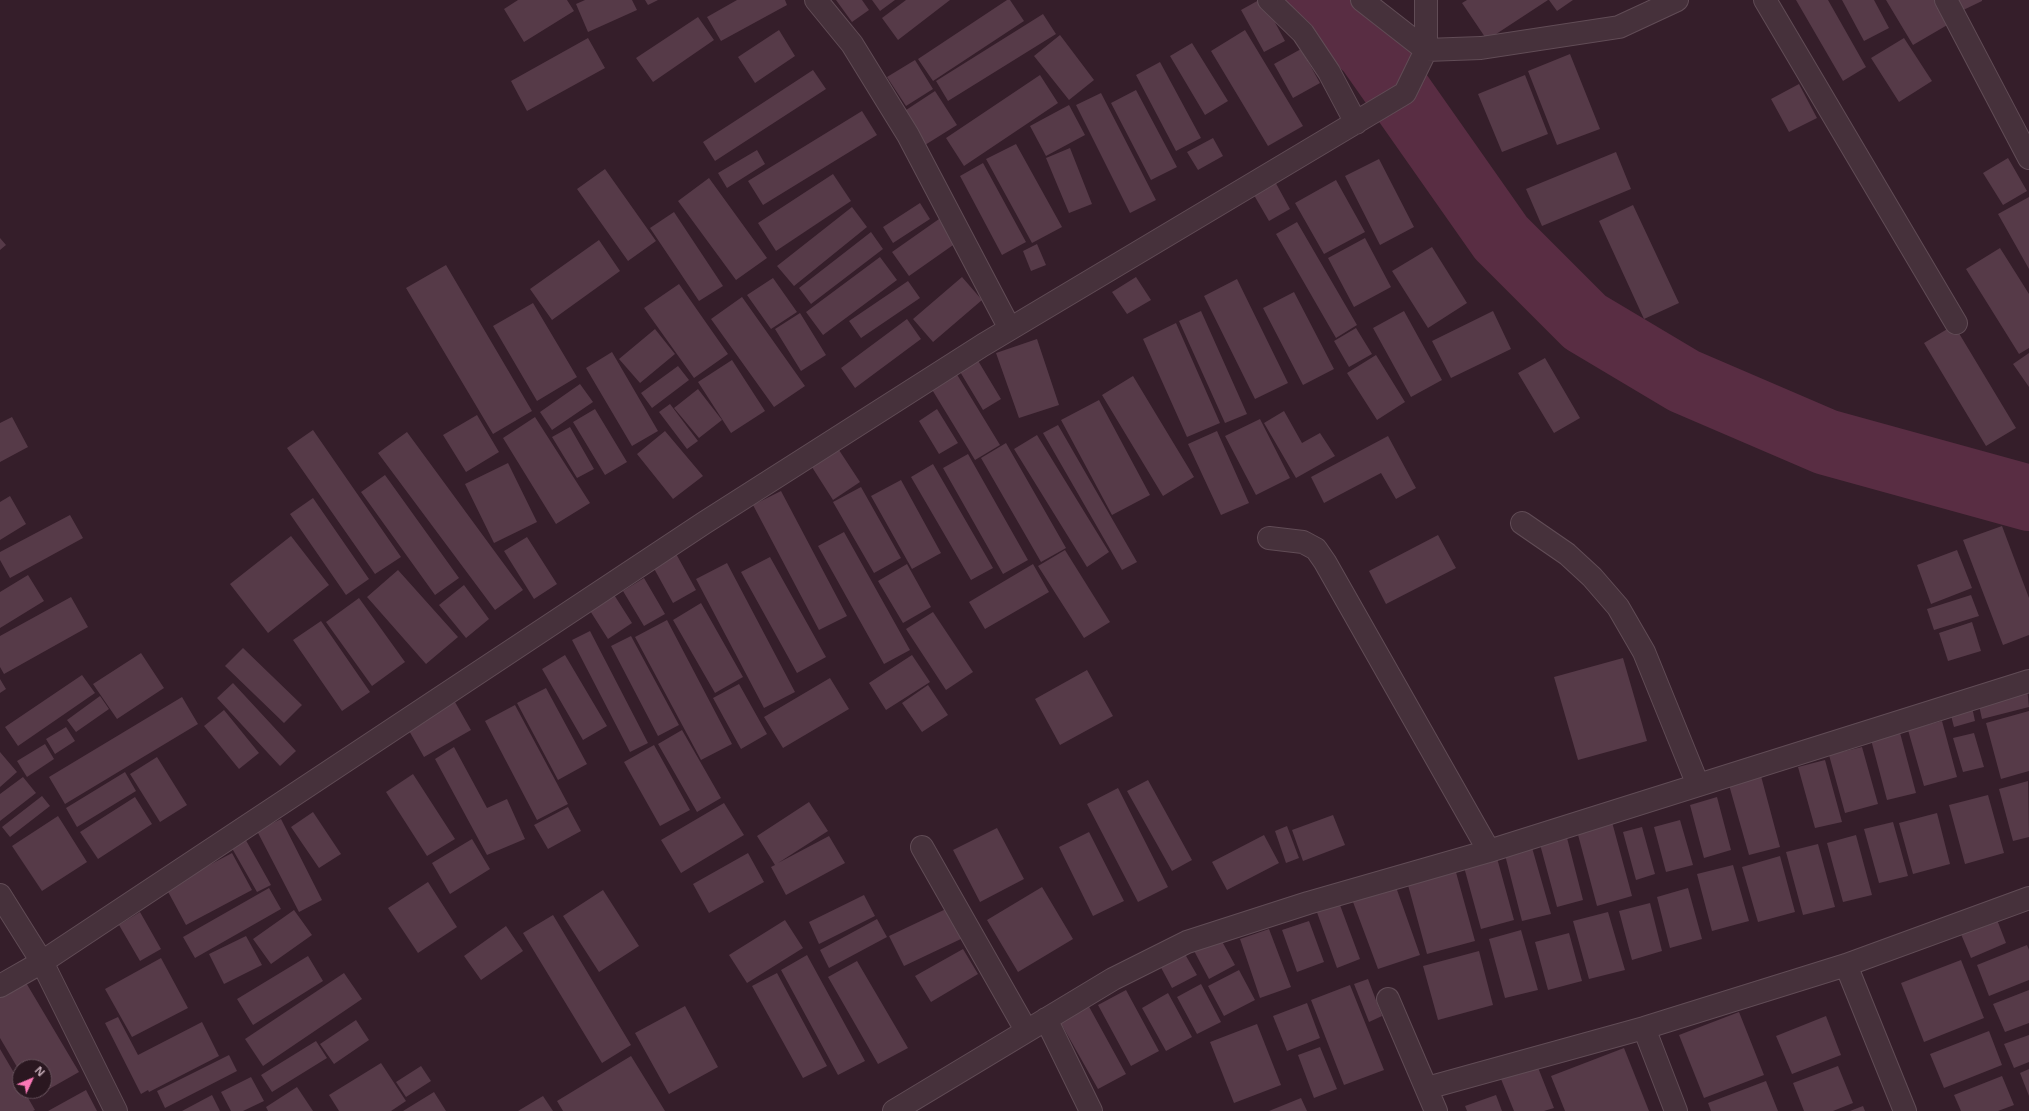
<!DOCTYPE html>
<style>
body{margin:0}
#map{position:relative;width:2029px;height:1111px;overflow:hidden;background:#351e2a;font-family:"Noto Sans",sans-serif}
canvas{display:block}
.north{position:absolute;left:12px;top:1059px;width:40px;height:40px;box-sizing:border-box;background:#2a1720;border:1px solid #67525c;border-radius:50%;rotate:46deg;font-size:11px;font-weight:700;line-height:16px;text-align:center;color:#c3abb6}
.north::after{content:'';display:block;margin:auto;width:14px;height:18px;background:#fa78b6;clip-path:polygon(50% 0,100% 100%,50% 72%,0 100%)}
</style>
<div id="map">
<canvas width="2029" height="1111"></canvas>
<div class="north">N</div>
</div>
<script>
const g = document.querySelector('canvas').getContext('2d');
g.lineJoin = 'round';
const toPath = rows => new Path2D(rows.map(r => 'M' + r).join(''));
function trace(path, color, width, dash) { g.strokeStyle = color; g.lineWidth = width; g.lineCap = dash ? 'butt' : 'round'; g.setLineDash(dash || []); g.stroke(path); }
function paint(path, color) { g.fillStyle = color; g.fill(path, 'evenodd'); }
const river = toPath([
 [1307,0,1333,17,1369,50,1501,238,1585,322,1684,381,1826,442,2029,498]
]);
const building = toPath([
 [518,0,567,0,574,11,524,42,504,9],
 [585,0,632,0,637,10,588,32,576,4],
 [645,0,658,0,648,5],
 [737,0,785,0,787,5,721,41,707,17],
 [836,0,862,0,869,10,852,22],
 [872,0,895,0,880,11],
 [906,0,950,0,898,40,882,18],
 [1007,0,1010,0,1024,21,933,81,918,59],
 [1259,0,1263,0,1285,41,1264,52,1241,10],
 [1467,0,1548,0,1487,40,1462,3],
 [1549,0,1573,0,1557,11],
 [1796,0,1828,0,1866,67,1843,81],
 [1842,0,1874,0,1889,28,1864,41],
 [1886,0,1935,0,1949,24,1913,45],
 [1949,0,1982,0,1982,1,1955,14],
 [1043,14,1056,34,948,101,936,81],
 [698,17,714,40,653,82,636,58],
 [779,30,795,56,755,83,738,57],
 [1245,30,1303,126,1268,146,1211,51],
 [1060,35,1094,80,1069,100,1034,56],
 [588,38,605,68,527,111,511,81],
 [1904,38,1932,81,1899,102,1871,58],
 [1192,43,1228,101,1205,115,1170,56],
 [1301,49,1320,83,1293,98,1274,64],
 [1570,54,1600,129,1557,145,1528,71],
 [915,60,933,89,906,106,887,77],
 [1160,62,1201,138,1176,151,1136,75],
 [813,70,826,89,715,161,703,142],
 [1040,75,1058,103,964,166,946,138],
 [1525,75,1548,134,1502,152,1478,94],
 [1799,84,1817,118,1789,132,1771,99],
 [1136,90,1177,167,1151,180,1111,103],
 [935,91,957,125,925,145,903,112],
 [1101,93,1156,200,1130,213,1076,105],
 [1069,105,1085,135,1046,156,1030,126],
 [862,111,877,135,763,205,748,181],
 [1213,138,1223,156,1198,170,1187,152],
 [1016,144,1062,227,1032,243,986,159],
 [1070,148,1092,204,1069,213,1046,158],
 [757,150,765,164,727,188,718,173],
 [1616,152,1631,189,1542,226,1526,189],
 [2008,158,2027,191,2003,205,1983,173],
 [1379,159,1414,227,1380,245,1345,176],
 [983,163,1026,242,1002,255,960,176],
 [605,169,656,241,628,261,577,189],
 [833,174,851,201,776,251,758,223],
 [709,178,767,258,736,280,678,201],
 [1273,178,1290,209,1269,221,1251,190],
 [1336,180,1365,232,1324,254,1295,203],
 [2029,197,2029,269,1998,214],
 [920,203,930,219,893,243,883,227],
 [1633,205,1679,303,1644,319,1599,221],
 [852,207,867,227,794,286,777,266],
 [674,212,723,286,699,301,650,228],
 [939,219,956,243,909,276,892,252],
 [1297,222,1357,325,1336,338,1276,234],
 [871,232,883,249,811,304,799,288],
 [0,238,6,245,0,250],
 [1365,238,1391,287,1354,307,1328,258],
 [599,240,620,271,552,320,530,289],
 [1037,244,1046,265,1031,271,1023,251],
 [1432,247,1467,303,1428,328,1392,271],
 [2000,248,2029,294,2029,348,2019,354,1966,269],
 [880,257,897,280,823,335,806,312],
 [446,265,532,411,493,434,406,288],
 [962,277,982,300,933,342,913,319],
 [1136,277,1151,300,1127,314,1112,292],
 [773,278,797,312,771,329,747,295],
 [1237,279,1288,383,1255,399,1204,296],
 [908,281,920,298,861,338,849,321],
 [679,284,728,354,694,378,644,308],
 [1294,292,1334,369,1303,385,1263,308],
 [742,297,805,386,774,407,711,319],
 [533,303,577,377,537,401,493,326],
 [1201,311,1247,414,1225,423,1179,321],
 [1404,311,1442,380,1411,397,1373,328],
 [1493,311,1511,349,1451,378,1432,341],
 [800,313,826,355,801,371,775,329],
 [907,319,921,339,855,388,841,368],
 [1176,323,1220,423,1187,437,1143,339],
 [1954,325,2016,428,1986,446,1924,343],
 [1356,328,1372,354,1349,367,1334,341],
 [655,329,675,354,640,383,619,359],
 [1037,339,1059,405,1019,418,996,353],
 [612,352,658,431,632,446,586,368],
 [2029,353,2029,387,2013,364],
 [974,354,1001,399,983,410,956,365],
 [1376,355,1405,402,1377,420,1347,373],
 [1545,358,1580,418,1554,433,1518,373],
 [732,360,765,411,731,433,698,382],
 [678,366,689,380,652,408,641,393],
 [953,368,1000,445,975,460,928,383],
 [1133,376,1194,477,1163,496,1102,395],
 [580,384,593,402,552,430,540,412],
 [698,389,722,420,699,438,674,408],
 [1099,400,1150,495,1112,515,1061,420],
 [670,404,698,441,687,449,659,412],
 [595,409,627,462,605,475,573,422],
 [937,409,958,443,939,454,919,421],
 [1284,411,1302,443,1320,433,1335,456,1296,478,1264,423],
 [477,415,499,452,466,472,443,435],
 [12,417,28,447,0,462,0,423],
 [535,417,590,503,556,524,503,438],
 [1260,419,1290,478,1256,495,1225,436],
 [1058,425,1137,562,1122,570,1043,433],
 [570,427,594,469,577,478,552,437],
 [313,430,401,557,375,574,287,448],
 [665,431,703,476,673,499,637,454],
 [1217,431,1249,503,1221,515,1188,444],
 [407,432,523,590,495,610,378,453],
 [1037,435,1109,552,1087,567,1014,449],
 [1388,436,1416,488,1396,499,1381,473,1324,503,1311,477],
 [1006,443,1066,548,1041,562,981,458],
 [837,447,860,482,833,500,810,464],
 [968,454,1028,560,1003,574,943,468],
 [508,463,537,522,494,543,465,484],
 [933,464,993,568,971,580,911,477],
 [385,475,459,578,435,595,361,492],
 [901,480,941,553,912,569,871,496],
 [861,487,901,558,874,573,833,502],
 [781,491,847,616,819,630,753,505],
 [10,496,26,524,0,540,0,502],
 [313,498,369,579,346,595,290,514],
 [70,515,83,538,10,578,0,560,0,552],
 [2002,526,2029,598,2029,635,2003,645,1963,540],
 [844,532,910,650,884,664,818,546],
 [1438,535,1456,568,1386,604,1369,571],
 [291,536,329,585,268,633,230,584],
 [527,537,557,584,534,599,504,551],
 [674,550,696,590,673,603,651,563],
 [1065,550,1110,622,1084,638,1038,566],
 [1957,550,1972,588,1931,604,1917,565],
 [770,557,826,657,797,673,741,572],
 [727,563,795,692,764,708,696,579],
 [907,564,931,607,903,623,878,581],
 [1033,564,1049,592,985,629,969,602],
 [398,570,458,637,426,664,367,597],
 [28,575,44,601,0,628,0,592],
 [644,578,665,614,644,626,623,591],
 [464,585,489,619,466,638,439,605],
 [611,590,632,623,608,639,587,606],
 [1971,595,1979,616,1934,630,1927,609],
 [71,597,88,627,4,674,0,667,0,636],
 [359,598,405,662,372,686,326,622],
 [701,603,743,677,715,693,673,620],
 [933,612,973,672,946,690,906,629],
 [667,620,732,744,701,760,635,637],
 [321,621,370,692,342,711,293,640],
 [1972,622,1981,651,1948,661,1939,633],
 [590,631,648,743,630,752,572,640],
 [631,636,679,725,658,736,611,646],
 [243,648,302,705,284,723,225,666],
 [141,653,164,688,117,719,93,684],
 [565,655,607,726,583,740,542,669],
 [912,655,930,682,886,710,869,683],
 [1623,658,1647,741,1578,760,1554,677],
 [1087,670,1113,716,1060,745,1035,699],
 [82,675,95,693,18,746,5,727],
 [830,678,849,709,783,748,764,717],
 [0,679,6,689,0,693],
 [233,683,296,751,280,766,217,698],
 [739,684,767,734,741,749,713,698],
 [928,685,948,715,922,732,902,703],
 [2027,687,2029,707,1982,719,1978,701],
 [546,688,587,764,558,780,517,703],
 [100,696,109,709,76,732,67,720],
 [182,697,198,724,65,804,49,777],
 [455,702,471,730,424,757,408,729],
 [1971,702,1975,721,1954,727,1949,708],
 [515,705,568,804,537,820,485,721],
 [224,710,259,753,239,769,204,726],
 [2029,711,2029,771,2001,779,1986,723],
 [1942,721,1957,777,1924,786,1908,730],
 [66,727,75,741,55,754,46,739],
 [1899,729,1916,793,1887,800,1870,736],
 [682,730,721,798,697,812,658,744],
 [1974,733,1984,767,1963,772,1953,738],
 [45,744,54,759,27,777,17,761],
 [654,745,690,810,660,826,624,762],
 [454,747,487,808,507,799,525,839,487,855,435,759],
 [1862,747,1878,804,1845,813,1829,755],
 [0,752,17,772,0,787],
 [157,757,187,805,160,822,130,774],
 [1825,760,1842,822,1815,828,1798,767],
 [125,772,136,791,77,827,66,808],
 [413,774,455,839,427,856,386,792],
 [1761,776,1780,847,1749,855,1729,785],
 [23,777,36,793,0,821,0,794],
 [1148,780,1192,860,1172,871,1127,791],
 [2028,781,2029,837,2013,841,1999,789],
 [1118,788,1168,887,1138,902,1087,804],
 [1988,795,2004,853,1965,864,1949,805],
 [42,796,50,806,10,837,2,827],
 [135,797,152,824,98,859,80,832],
 [1717,797,1731,850,1704,858,1690,805],
 [809,802,828,831,778,863,829,836,845,863,786,895,771,867,775,865,757,836],
 [724,803,744,835,681,873,661,840],
 [568,807,581,831,548,849,534,825],
 [313,812,341,854,319,868,291,827],
 [1937,813,1950,864,1913,874,1899,823],
 [1333,815,1345,845,1303,861,1292,830],
 [58,816,87,862,42,891,12,846],
 [281,819,322,900,299,912,257,831],
 [1680,820,1693,865,1666,872,1654,827],
 [1612,822,1632,896,1597,906,1577,831],
 [1893,822,1908,876,1879,883,1864,829],
 [1287,826,1299,858,1286,863,1275,831],
 [1642,827,1655,874,1636,880,1623,832],
 [997,828,1024,879,980,902,953,850],
 [1565,830,1583,900,1557,907,1538,837],
 [1089,832,1124,901,1093,916,1059,847],
 [243,835,271,885,257,892,229,843],
 [1264,835,1279,863,1227,890,1212,862],
 [1856,835,1872,895,1843,902,1827,843],
 [472,839,490,869,450,894,432,863],
 [1531,844,1551,914,1522,921,1504,851],
 [1818,844,1835,907,1803,915,1786,852],
 [232,853,252,890,186,925,166,888],
 [748,853,764,882,709,913,693,884],
 [1780,856,1795,912,1758,922,1742,867],
 [1497,858,1514,920,1481,929,1464,867],
 [1454,865,1475,941,1427,954,1406,878],
 [1733,865,1749,921,1712,931,1697,874],
 [428,882,457,927,418,953,388,908],
 [1042,887,1073,939,1018,972,987,920],
 [1396,887,1420,955,1378,969,1353,902],
 [269,888,281,909,195,958,183,937],
 [1688,888,1702,939,1670,948,1657,897],
 [603,890,639,946,599,972,563,916],
 [864,895,875,916,819,944,809,922],
 [1337,897,1360,959,1337,968,1314,904],
 [1650,903,1662,951,1632,960,1619,911],
 [948,908,963,938,904,966,889,936],
 [294,910,312,935,271,964,253,939],
 [140,912,161,949,140,961,119,925],
 [1608,912,1625,970,1589,979,1573,921],
 [1994,912,2006,943,1971,958,1958,927],
 [553,915,631,1045,602,1063,523,933],
 [877,919,887,937,829,968,820,950],
 [785,920,803,948,747,983,729,955],
 [1309,921,1324,962,1297,972,1282,930],
 [506,926,523,951,481,980,464,956],
 [1269,929,1291,987,1260,998,1240,939],
 [1521,930,1538,990,1505,998,1489,939],
 [1569,933,1582,981,1548,990,1535,942],
 [1218,934,1235,965,1209,979,1192,947],
 [246,936,262,965,224,984,209,954],
 [2027,945,2029,950,2029,980,1989,996,1977,965],
 [963,949,978,974,931,1002,915,976],
 [1182,949,1197,975,1172,988,1158,962],
 [1479,951,1493,1005,1438,1020,1423,966],
 [807,955,865,1061,838,1075,781,970],
 [308,956,323,981,253,1025,237,999],
 [161,958,188,1008,132,1037,105,989],
 [1961,960,1984,1018,1924,1042,1901,983],
 [857,961,908,1048,878,1064,828,977],
 [1239,970,1255,1000,1224,1016,1208,986],
 [344,973,362,999,263,1066,245,1039],
 [777,973,827,1066,803,1078,752,986],
 [1368,979,1382,1016,1369,1022,1354,984],
 [25,981,79,1072,35,1097,31,1091,44,1091,44,1067,20,1067,20,1072,0,1038,0,996],
 [1201,984,1221,1022,1197,1034,1177,997],
 [1350,985,1384,1070,1344,1085,1311,1000],
 [1126,990,1159,1051,1131,1066,1098,1005],
 [2029,990,2029,1023,2005,1032,1993,1004],
 [1168,993,1192,1037,1166,1051,1142,1008],
 [1087,1003,1126,1074,1098,1089,1058,1018],
 [1307,1003,1320,1038,1287,1051,1273,1016],
 [685,1006,718,1067,669,1094,635,1033],
 [1739,1012,1764,1075,1704,1098,1679,1035],
 [1826,1016,1841,1055,1792,1074,1776,1036],
 [118,1017,138,1055,202,1022,219,1056,149,1092,148,1090,141,1094,105,1023],
 [356,1020,369,1040,334,1064,320,1044],
 [1257,1024,1281,1085,1234,1103,1210,1042],
 [1989,1031,2002,1065,1944,1088,1930,1054],
 [2029,1035,2029,1062,2014,1068,2004,1044],
 [316,1041,327,1058,272,1092,261,1075],
 [1320,1047,1337,1089,1314,1098,1298,1055],
 [1624,1048,1649,1111,1565,1111,1551,1076],
 [0,1049,20,1083,20,1091,24,1091,35,1110,33,1111,0,1111],
 [229,1055,237,1071,165,1108,157,1091],
 [631,1056,665,1111,563,1111,557,1101],
 [381,1063,406,1101,391,1111,339,1111,329,1095],
 [1537,1065,1554,1108,1544,1111,1514,1111,1501,1079],
 [421,1066,431,1081,406,1097,396,1082],
 [1838,1066,1853,1103,1833,1111,1804,1111,1793,1083],
 [2029,1069,2029,1096,2020,1073],
 [2002,1076,2014,1105,1998,1111,1961,1111,1954,1095],
 [251,1077,264,1101,243,1111,231,1111,221,1092],
 [1766,1081,1778,1111,1711,1111,1708,1103],
 [297,1087,313,1111,268,1111,266,1107],
 [86,1090,97,1111,48,1111],
 [434,1092,446,1111,403,1111],
 [212,1095,220,1111,182,1111],
 [1496,1095,1502,1111,1467,1111,1465,1106],
 [543,1096,553,1111,518,1111],
 [1301,1098,1307,1111,1269,1111],
 [1863,1106,1865,1111,1850,1111]
]);
const minor = toPath([
 [816,0,852,44,908,135,1010,329],
 [1269,0,1303,33,1329,72,1356,123],
 [1362,0,1426,50],
 [1426,0,1426,50],
 [1765,0,1956,323],
 [1946,0,2029,158],
 [1522,523,1567,554,1592,577,1618,607,1644,652,1698,785],
 [1269,538,1303,542,1316,549,1325,562,1489,851],
 [922,847,1026,1030],
 [0,895,42,962,116,1111],
 [1846,965,1905,1111],
 [0,986,42,962,704,523,983,345,1405,93,1426,50,1481,48,1619,27,1677,0],
 [1388,999,1436,1111],
 [1046,1019,1091,1111],
 [1644,1028,1676,1111],
 [1427,1088,1644,1028,1846,965,2029,898],
 [894,1111,1113,979,1187,942,1308,903,1489,851,2029,681]
]);
trace(river, '#592d43', 66);
paint(building, '#563a48');
trace(minor, '#614c56', 24);
trace(minor, '#46313b', 22);
</script>
